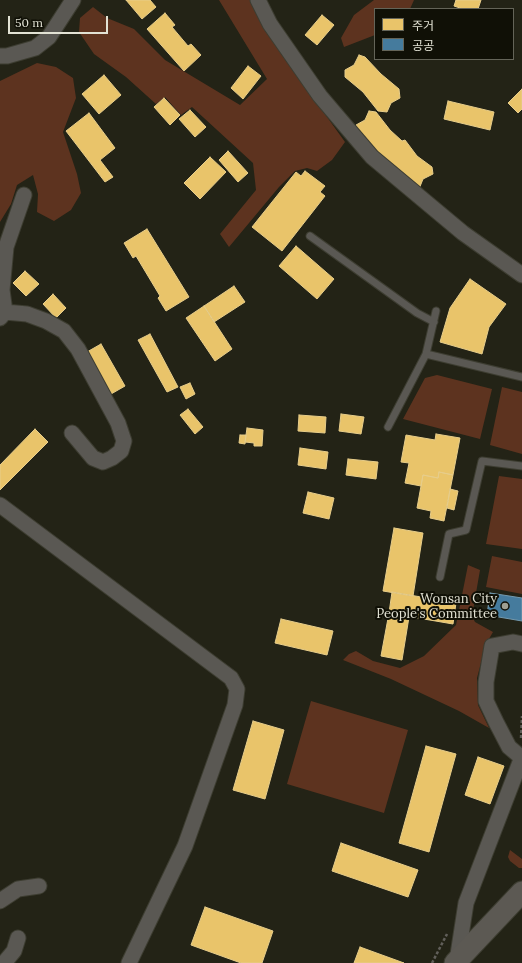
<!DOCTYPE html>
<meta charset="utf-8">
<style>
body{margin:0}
#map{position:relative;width:522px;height:963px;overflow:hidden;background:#232316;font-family:Lora,"Noto Sans KR",serif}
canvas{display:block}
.legend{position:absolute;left:374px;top:8px;width:140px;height:52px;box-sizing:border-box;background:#101006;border:1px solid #646458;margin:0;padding:5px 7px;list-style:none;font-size:12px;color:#e2e2d4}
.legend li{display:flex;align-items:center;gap:8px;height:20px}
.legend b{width:20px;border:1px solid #646458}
.scale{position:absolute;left:8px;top:16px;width:100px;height:18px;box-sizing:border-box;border:2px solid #e2e2d4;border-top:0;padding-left:5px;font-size:12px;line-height:14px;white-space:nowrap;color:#e2e2d4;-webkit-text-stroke:3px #101006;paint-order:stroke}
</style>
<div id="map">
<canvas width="522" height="963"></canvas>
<ul class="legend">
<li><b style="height:11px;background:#e9c46a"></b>주거</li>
<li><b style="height:11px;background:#457b9d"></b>공공</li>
</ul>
<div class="scale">50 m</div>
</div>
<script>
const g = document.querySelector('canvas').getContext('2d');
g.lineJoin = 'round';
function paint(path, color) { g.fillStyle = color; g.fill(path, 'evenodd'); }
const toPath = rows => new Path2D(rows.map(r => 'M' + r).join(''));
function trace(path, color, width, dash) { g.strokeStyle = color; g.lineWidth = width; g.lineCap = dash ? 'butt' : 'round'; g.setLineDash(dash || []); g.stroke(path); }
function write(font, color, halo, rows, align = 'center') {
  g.font = font + ' Lora,serif'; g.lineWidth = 4; g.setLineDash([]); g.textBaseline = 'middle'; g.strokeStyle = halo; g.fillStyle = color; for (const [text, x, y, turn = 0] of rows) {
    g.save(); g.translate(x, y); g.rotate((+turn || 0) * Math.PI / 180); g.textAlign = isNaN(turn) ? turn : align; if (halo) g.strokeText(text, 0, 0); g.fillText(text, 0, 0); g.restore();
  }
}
const green = toPath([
 [219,0,250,0,279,50,345,142,332,160,317,171,307,168,295,171,279,187,229,247,220,234,256,190,253,163,192,107,181,115,165,97,156,104,126,77,94,54,79,32,80,18,93,7,107,18,134,29,165,60,240,105,267,79],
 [374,0,414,0,410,9,375,9,375,35,344,47,341,38,354,15],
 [37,63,56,67,73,78,76,98,63,132,77,174,81,193,71,210,54,221,37,212,38,194,33,175,17,185,11,204,0,222,0,81],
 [437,375,492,389,480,439,403,419,425,378],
 [502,387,522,392,522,454,490,445],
 [499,476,522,479,522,549,486,544],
 [492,556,522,562,522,594,486,587],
 [468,565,480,570,472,616,475,622,493,632,486,644,477,678,478,705,489,728,459,711,391,679,343,660,349,654,356,651,373,661,400,668,424,656,456,625],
 [311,701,408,730,384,813,287,784],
 [510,850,522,859,522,868,519,868,510,861,508,857]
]);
const homes = toPath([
 [126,0,150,0,156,7,142,19,126,0],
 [456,0,481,0,478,9,463,9,454,6,456,0],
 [165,13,175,25,172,27,188,46,191,44,201,55,184,71,147,29,165,13],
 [322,15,334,25,317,45,305,35,322,15],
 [359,55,365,57,381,74,399,89,400,98,391,103,387,112,378,111,363,92,345,77,345,70,354,65,359,55],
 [248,66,261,76,243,99,231,88,248,66],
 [104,75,121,95,99,114,82,94,104,75],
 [522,89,522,109,518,113,508,103,522,89],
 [164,98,180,115,170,125,154,107,164,98],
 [448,101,494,112,490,130,444,119,448,101],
 [190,110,206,127,195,137,179,119,190,110],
 [369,111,376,112,390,130,402,141,405,140,417,156,432,167,433,174,423,179,419,189,382,159,355,131,356,125,365,120,369,111],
 [89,113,115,148,100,160,113,177,105,182,66,131,89,113],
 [228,151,248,173,238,182,219,160,228,151],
 [210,157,226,172,200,199,184,183,210,157],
 [305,171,325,186,320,192,325,196,282,251,252,227,296,172,301,176,305,171],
 [147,229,189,297,166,311,158,298,160,296,136,256,133,258,124,243,147,229],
 [296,246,334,279,317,299,279,266,296,246],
 [25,271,39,284,26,296,13,283,25,271],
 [470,279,506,304,489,327,482,354,440,342,450,308,470,279],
 [234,286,245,302,214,322,204,306,234,286],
 [53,294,66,308,56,318,43,304,53,294],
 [204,306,232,349,215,361,186,318,204,306],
 [150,334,178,387,167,392,138,340,150,334],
 [101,344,125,386,111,394,87,352,101,344],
 [190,383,195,394,186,399,180,387,190,383],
 [188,409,203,427,195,434,180,415,188,409],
 [341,414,364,417,361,434,339,431,341,414],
 [299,415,326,417,325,433,298,431,299,415],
 [247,428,263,430,262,446,254,446,254,443,245,442,247,428],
 [35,429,48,442,0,490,0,465,35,429],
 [436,434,460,438,453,475,439,472,438,478,423,475,421,486,405,483,409,463,401,462,406,435,435,440,436,434],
 [240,435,246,435,245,444,239,443,240,435],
 [300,448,328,452,326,469,298,465,300,448],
 [348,459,378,462,376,479,346,475,348,459],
 [439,472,453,475,444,521,430,518,431,511,417,508,423,475,438,478,439,472],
 [450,489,458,491,454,510,447,508,450,489],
 [308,492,334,498,329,519,303,513,308,492],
 [394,528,423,533,413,596,383,591,394,528],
 [392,592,456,603,453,624,389,613,392,592],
 [389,613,409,617,402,660,381,656,389,613],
 [281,619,333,631,327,655,275,643,281,619],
 [253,721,284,730,265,799,233,790,253,721],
 [426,746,456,754,429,852,399,843,426,746],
 [478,757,504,766,490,804,465,795,478,757],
 [341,843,418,870,408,897,332,871,341,843],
 [205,907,273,931,262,963,241,963,191,945,205,907],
 [360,947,404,963,354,963,360,947]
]);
const public = toPath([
 [490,593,522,598,522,621,487,615,490,593]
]);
const path = toPath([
 [521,738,522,716],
 [432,963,447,934]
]);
const service = toPath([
 [310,236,417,313,434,322],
 [426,354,522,377],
 [388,427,426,354,436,311],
 [440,577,449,534,466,530,482,461,522,466]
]);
const minor = toPath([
 [258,0,270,24,320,96,372,157,463,233,522,275],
 [0,56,7,56,35,48,49,37,73,0],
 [5,312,27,314,46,321,64,331,78,349,118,423,124,441,121,451,112,458,103,462,93,458,72,433],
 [0,318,5,312,2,290,6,247,24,195],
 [0,505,231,678,237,689,235,705,185,846,129,963],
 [522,644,513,642,492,646,486,682,486,701,496,722,509,747,522,758],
 [0,901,18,889,39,886],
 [459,962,457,961,466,903,522,757],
 [4,963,14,951,18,938]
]);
const secondary = toPath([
 [455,963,522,892]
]);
const markers = [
 [505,606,4,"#9f9f92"]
];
const poiNames = [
 ["Wonsan City",497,599],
 ["People's Committee",497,614]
];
paint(green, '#5d331f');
paint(homes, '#e9c46a');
trace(homes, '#e7cd8a', 1);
paint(public, '#457b9d');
trace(public, '#749aae', 1);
trace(service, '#3d3d31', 9);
trace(minor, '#3d3d31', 17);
trace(secondary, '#3d3d31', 23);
trace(path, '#615f5a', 2.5, [3, 2]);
trace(service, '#5a5853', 7);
trace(minor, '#5a5853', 15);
trace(secondary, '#5c5953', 21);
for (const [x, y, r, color] of markers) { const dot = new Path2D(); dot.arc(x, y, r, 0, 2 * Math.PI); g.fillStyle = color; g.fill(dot); trace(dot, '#101006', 1.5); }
write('13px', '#e2e2d4', '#101006', poiNames, 'right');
</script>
